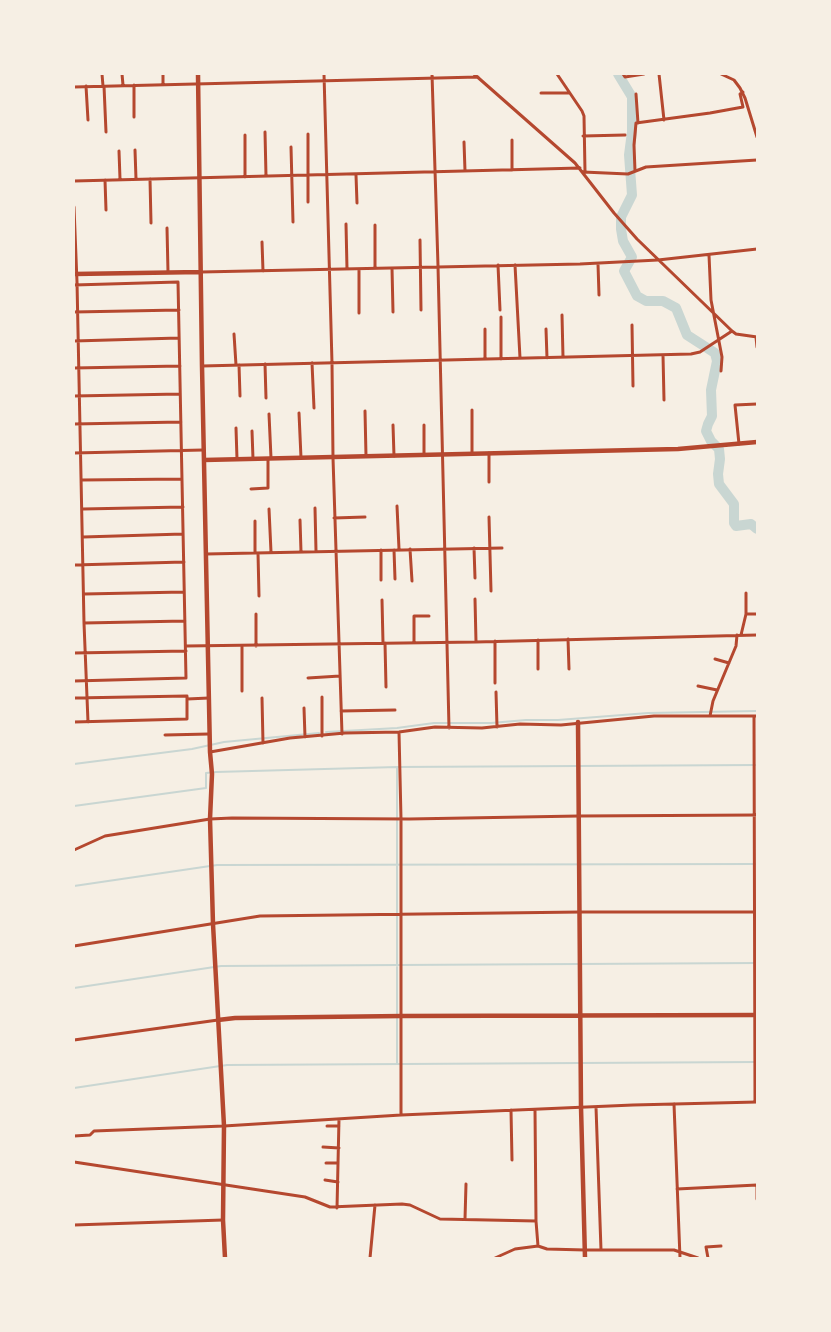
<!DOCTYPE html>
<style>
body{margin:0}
#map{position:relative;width:831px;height:1332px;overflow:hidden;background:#f6efe4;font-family:"Asap Condensed",sans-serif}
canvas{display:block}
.frame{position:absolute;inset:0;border:75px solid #f6efe4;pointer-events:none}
</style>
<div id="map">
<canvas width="831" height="1332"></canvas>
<div class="frame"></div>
</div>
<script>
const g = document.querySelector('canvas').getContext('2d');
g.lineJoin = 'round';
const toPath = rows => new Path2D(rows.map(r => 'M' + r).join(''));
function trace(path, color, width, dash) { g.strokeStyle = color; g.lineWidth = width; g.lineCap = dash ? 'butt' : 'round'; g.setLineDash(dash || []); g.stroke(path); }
const stream = toPath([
 [326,732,397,728,434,723,491,723,526,720,558,720,648,713,757,711],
 [74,764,192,749,224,742,319,733],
 [397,767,397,1064],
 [74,806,206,788,206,773,216,772,397,767,757,765],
 [74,886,217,865,757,864],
 [74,988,221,966,757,963],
 [74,1088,227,1065,757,1062]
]);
const river = toPath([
 [618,74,632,97,632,132,629,155,632,195,621,217,621,229,623,241,632,257,624,271,637,296,646,301,663,301,676,308,687,335,715,353,717,361,711,390,712,416,708,424,706,431,711,441,719,449,720,459,718,474,719,484,734,504,734,523,736,526,751,524,757,529]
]);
const minor = toPath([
 [102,74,103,86],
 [122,74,123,85],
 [163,74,163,84],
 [324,74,332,363,333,458,342,734],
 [432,74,438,266,449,728],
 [474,74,575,163,614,213,637,239,732,331,736,334,757,337],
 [557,74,582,111,584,116,585,172],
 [623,74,625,77,644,74],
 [659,74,664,120],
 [721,74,734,80,740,88,745,98,757,137],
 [134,85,134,117],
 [86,86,88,120],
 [104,86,106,132],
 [74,87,478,77],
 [541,93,569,93],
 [636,94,638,123],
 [265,132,266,176],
 [308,134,308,202],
 [245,135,245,177],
 [583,136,625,135],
 [512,140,512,170],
 [464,142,465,171],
 [291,147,293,222],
 [135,150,136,179],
 [119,151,120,179],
 [635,171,634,145,636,123,710,113,743,107,740,94,743,92],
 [583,172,628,174,646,167,757,160],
 [356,175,357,203],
 [150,179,151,223],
 [105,180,106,210],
 [74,181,580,168],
 [74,207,77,282,84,623,88,722],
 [346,224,347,269],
 [375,225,375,268],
 [167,228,168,272],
 [420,240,421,310],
 [262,242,263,271],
 [709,255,711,300,722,357,721,371],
 [598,264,599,295],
 [498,265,500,310],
 [515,265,520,358],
 [392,268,393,312],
 [359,269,359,313],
 [201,272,580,264,658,260,757,249],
 [74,285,178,282,186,678,74,681],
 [74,312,179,310],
 [562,315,563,357],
 [501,317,501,359],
 [632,325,633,386],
 [485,329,485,359],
 [546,329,547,358],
 [234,334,236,365],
 [756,337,757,347],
 [74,341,179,338],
 [663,355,664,400],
 [312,363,314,408],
 [265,364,266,398],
 [239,365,240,396],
 [202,366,691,354,700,352,732,331],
 [74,368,180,366],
 [74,396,180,394],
 [365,411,366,456],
 [299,413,301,458],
 [269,414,271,458],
 [74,424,181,422],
 [393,425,394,456],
 [424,425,424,455],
 [236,428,237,459],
 [252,431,253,459],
 [739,444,735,405,757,404],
 [74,453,203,450],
 [489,453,489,482],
 [472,454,472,410],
 [82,480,182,479],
 [251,489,268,488,268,459],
 [397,506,399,549],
 [315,508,316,551],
 [83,509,183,507],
 [269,509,271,552],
 [489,517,491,591],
 [334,518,365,517],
 [300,520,301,552],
 [255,521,255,553],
 [83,537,183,534],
 [474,548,475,578],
 [410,549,412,581],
 [381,550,381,580],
 [394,550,395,579],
 [258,553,259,596],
 [206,554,502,548],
 [74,565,184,562],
 [84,594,184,592],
 [475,599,476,642],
 [382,600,383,643],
 [256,614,256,646],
 [746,614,757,614],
 [84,623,185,621],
 [741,635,746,614,746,593],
 [568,639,569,669],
 [538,640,538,669],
 [495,641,495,683],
 [385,643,386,687],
 [414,643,414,616,429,616],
 [186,646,476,642,757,635],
 [242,646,242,691],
 [74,653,186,651],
 [715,659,729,663],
 [308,678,340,676],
 [698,686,717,690],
 [496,692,497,727],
 [322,697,322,736],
 [74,698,187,696,187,699,209,698],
 [262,698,263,743],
 [304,708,305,737],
 [341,711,395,710],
 [710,716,713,701,736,646,737,635],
 [754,716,755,1102],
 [74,722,187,719,187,699],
 [399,732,401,819,401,1115],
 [165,735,209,734],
 [210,752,290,738,345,733,399,732,435,727,482,728,520,724,561,725,654,716,757,716],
 [74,850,105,836,210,819,232,818,409,819,579,816,757,815],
 [74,946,260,916,581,912,757,912],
 [74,1040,218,1020],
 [674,1104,680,1258],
 [596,1107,601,1250],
 [511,1110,512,1160],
 [535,1110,536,1221,538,1246,547,1249,585,1250,674,1250,698,1258],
 [327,1126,339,1126],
 [74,1136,90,1135,94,1131,224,1126,401,1115,633,1105,757,1102],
 [323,1147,339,1148],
 [74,1162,305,1197,330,1207,402,1204,410,1205,440,1219,536,1221],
 [326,1163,338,1163],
 [325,1180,338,1182],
 [757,1185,757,1199],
 [677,1189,757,1185],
 [337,1208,339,1119],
 [465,1219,466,1184],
 [74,1225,223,1220],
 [370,1258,375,1205],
 [495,1258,515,1249,538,1246],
 [708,1258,706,1247,721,1246]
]);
const tertiary = toPath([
 [198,74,202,366,210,752,212,774,210,819,213,924,224,1126,223,1220,225,1258],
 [74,274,201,272],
 [204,460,678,449,757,442],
 [578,722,581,1107,585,1258],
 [218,1020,235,1018,402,1016,757,1015]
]);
trace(stream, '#c9d6d2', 2);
trace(river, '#c9d6d2', 10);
trace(minor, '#b5482f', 3);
trace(tertiary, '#b5482f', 4.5);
</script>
